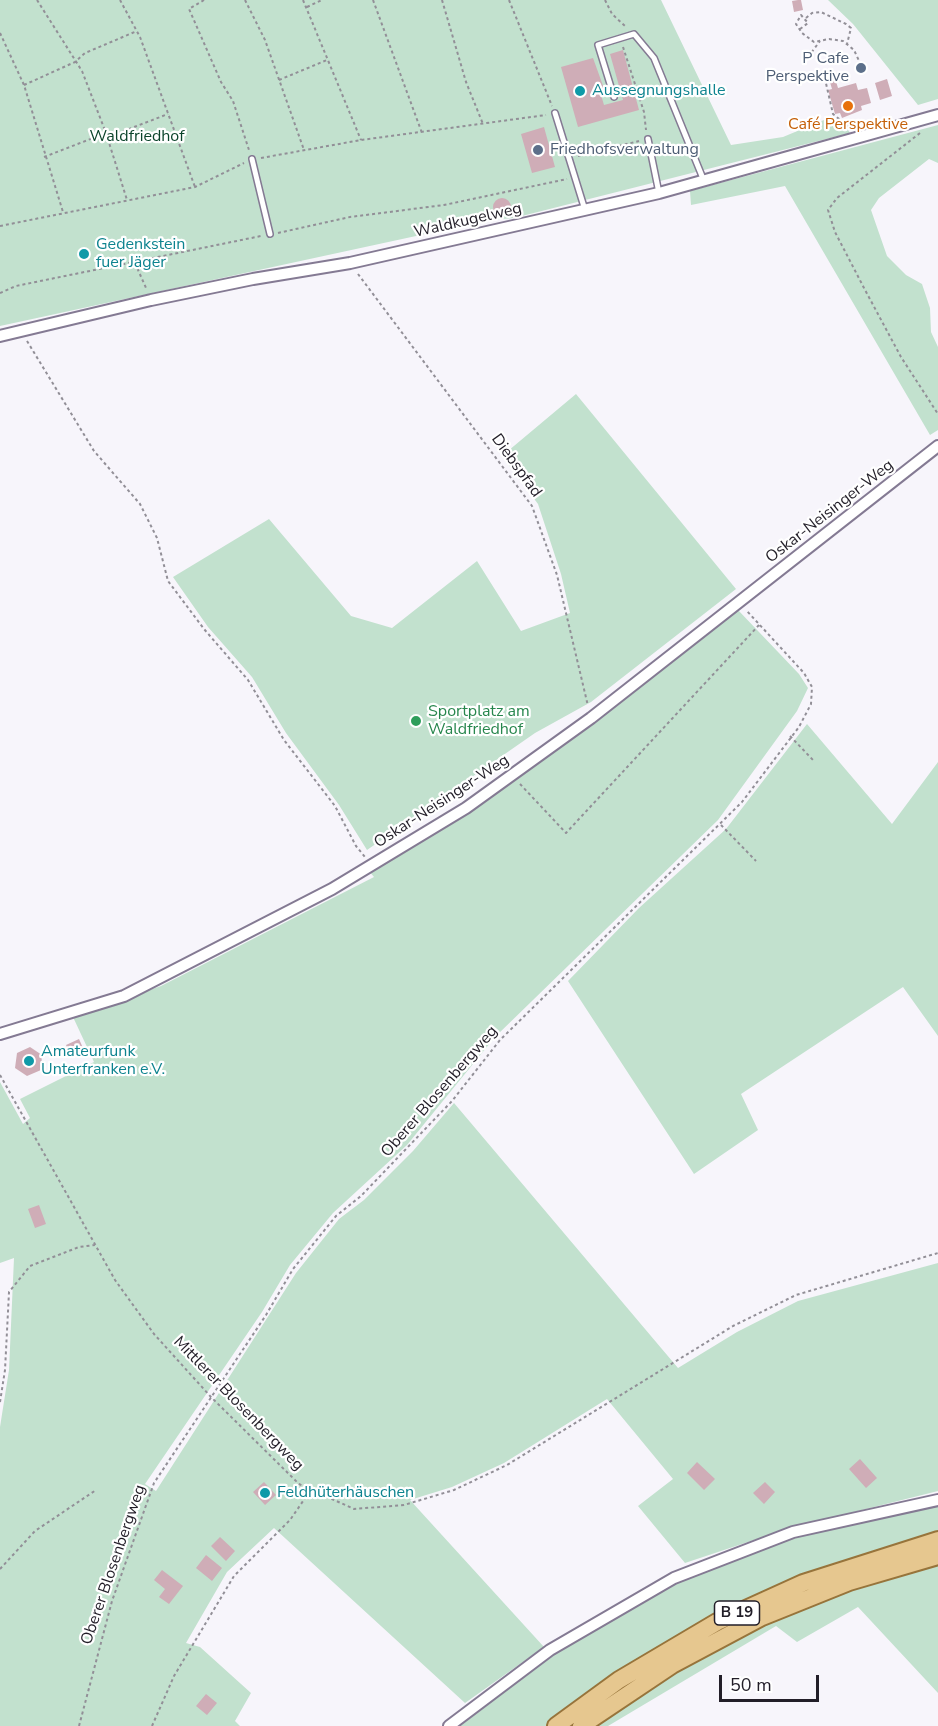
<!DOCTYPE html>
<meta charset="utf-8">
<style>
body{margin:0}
#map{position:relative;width:938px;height:1726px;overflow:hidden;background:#f7f5fb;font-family:"Nunito Sans",sans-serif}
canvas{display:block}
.scale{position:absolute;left:719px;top:1675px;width:100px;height:27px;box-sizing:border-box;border:3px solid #221e28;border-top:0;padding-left:8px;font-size:18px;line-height:21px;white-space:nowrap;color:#221e28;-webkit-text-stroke:4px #fff;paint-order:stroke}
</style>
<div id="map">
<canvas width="938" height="1726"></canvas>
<div class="scale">50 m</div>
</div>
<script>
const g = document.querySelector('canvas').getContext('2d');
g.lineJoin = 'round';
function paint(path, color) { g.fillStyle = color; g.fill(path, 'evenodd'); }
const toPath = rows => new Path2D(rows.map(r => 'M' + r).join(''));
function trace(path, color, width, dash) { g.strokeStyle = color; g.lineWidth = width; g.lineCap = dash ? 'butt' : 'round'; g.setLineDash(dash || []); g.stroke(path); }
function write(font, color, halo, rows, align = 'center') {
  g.font = font + ' "Nunito Sans",sans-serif'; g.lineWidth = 4.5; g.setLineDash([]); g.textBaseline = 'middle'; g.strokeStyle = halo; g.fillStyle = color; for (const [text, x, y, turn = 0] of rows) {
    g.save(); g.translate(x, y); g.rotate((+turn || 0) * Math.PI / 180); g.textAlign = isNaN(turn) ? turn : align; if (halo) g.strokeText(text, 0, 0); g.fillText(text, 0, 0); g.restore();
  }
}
const green = toPath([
 [0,0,661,0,731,145,783,137,831,117,843,122,850,133,514,218,490,220,0,326],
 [828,0,938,0,938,99,918,105,853,24],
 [938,125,938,163,929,159,879,198,871,210,887,256,906,275,922,284,930,308,931,332,938,347,938,430,930,435,785,186,691,205,690,191],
 [576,394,736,589,591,702,535,733,367,850,339,805,286,733,252,677,208,627,173,577,269,519,351,616,392,628,477,561,521,631,570,613,561,574,538,504,502,456],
 [738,610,799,674,808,688,797,711,718,820,495,1037,407,1145,333,1213,290,1265,262,1312,145,1484,156,1491,296,1273,339,1219,364,1200,413,1151,454,1103,678,1368,737,1332,798,1301,938,1263,938,1491,790,1528,685,1563,638,1506,673,1479,607,1399,504,1463,452,1487,410,1500,544,1647,465,1703,274,1528,227,1572,186,1643,200,1647,251,1693,235,1721,240,1726,0,1726,0,1427,9,1370,14,1258,0,1263,0,1082,23,1124,30,1118,20,1099,94,1062,73,1017,161,986,374,877,369,871,519,777],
 [807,724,892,824,938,762,938,1036,903,987,741,1094,758,1130,694,1174,568,981,639,908,726,829],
 [938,1501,938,1693,858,1607,797,1642,776,1626,608,1726,460,1726,556,1652,683,1577,799,1532]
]);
const building = toPath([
 [798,0,801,0,803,10,794,12,792,1],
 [623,50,639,110,578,127,561,67,593,58,606,94,601,95,604,105,623,100,610,54],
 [835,78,838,88,856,83,858,90,867,88,871,103,861,106,862,110,842,118,840,113,835,114,828,90,832,89,829,79],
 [887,79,892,96,880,100,875,83],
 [544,127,555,167,532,173,521,134],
 '493 207a9 9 0 1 1 18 0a9 9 0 1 1-18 0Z',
 [79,1039,83,1048,70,1054,66,1045],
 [30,1047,42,1055,41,1070,27,1076,15,1068,17,1053],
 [39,1205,46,1224,35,1228,28,1209],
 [860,1459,877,1478,866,1488,849,1469],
 [697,1462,715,1479,704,1490,687,1473],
 [264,1482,276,1495,265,1505,253,1492],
 [765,1482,775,1492,764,1504,753,1493],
 [220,1537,235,1551,226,1561,211,1546],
 [206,1555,222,1568,212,1581,196,1568],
 [162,1570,183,1586,169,1604,159,1597,165,1589,154,1580],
 [206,1694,217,1703,207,1715,196,1706]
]);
const path = toPath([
 [37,0,82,71,106,133,116,134,168,114],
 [120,0,140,37,195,187],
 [204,0,189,9,221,82,233,101,249,150],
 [245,0,265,40,304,150],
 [303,0,361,140],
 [373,0,422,133],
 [442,0,466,82,483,124],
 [509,0,552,106],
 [605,0,612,14,625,26],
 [307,7,322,0],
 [806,18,812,13,821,12,846,24,851,28,847,44],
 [800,29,808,23,801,15,796,24,802,33,814,42,829,39,843,41,854,50,860,63],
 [0,33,24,85,63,212],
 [623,47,644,112,646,130],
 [808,57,820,41],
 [843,75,837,74,825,79,833,114,849,127],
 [279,80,327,60],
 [24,85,75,62,85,53,137,31],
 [920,133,837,198,828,210,835,232,864,288,901,357,938,414],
 [578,156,639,141],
 [44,157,106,133,127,200],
 [261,158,361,140,546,115],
 [0,226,195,187,244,163],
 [278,233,350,217,444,205,567,179],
 [135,263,146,288],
 [358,274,532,506,557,575,588,706],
 [0,293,16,286,261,236],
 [27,341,94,451,140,504,157,538,168,581,204,629,248,680,284,740,335,806,356,846,365,857],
 [790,736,813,760],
 [520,784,566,833,759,625],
 [721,825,756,861],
 [0,1075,115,1280,154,1334,211,1397,299,1484,354,1509,404,1505,454,1490,507,1465,733,1326,796,1295,938,1253],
 [0,1402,5,1370,9,1292,30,1266,79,1247,95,1245],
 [0,1569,35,1531,96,1490],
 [79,1726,112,1601,154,1483,266,1315,293,1269,336,1216,361,1196,452,1101,500,1040,742,802,799,727,811,704,812,687,804,673,746,610],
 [152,1726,174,1676,234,1576,290,1520,310,1491]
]);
const service = toPath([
 [614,97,598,45,634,34,654,58,704,181],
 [555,113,585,210],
 [648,139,659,193],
 [252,159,270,234]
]);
const minor = toPath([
 [0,336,151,300,253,279,350,263,659,193,938,115],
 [0,1034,124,996,332,889,466,808,591,718,938,446],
 [449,1726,550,1650,674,1578,793,1532,938,1500]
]);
const primary = toPath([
 [556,1726,619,1680,717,1622,803,1583,938,1540],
 [581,1726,672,1665,762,1617,849,1582,938,1556]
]);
const markers = [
 [861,68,6,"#5c6f8a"],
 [580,91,6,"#0f9aa8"],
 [848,106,6,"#e8710a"],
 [538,150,6,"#5c6f8a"],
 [84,254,6,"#0f9aa8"],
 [416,721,6,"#2e9e5b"],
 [29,1061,6,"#0f9aa8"],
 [265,1493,6,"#0f9aa8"]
];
const shields = [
 [737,1613,45]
];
const shieldNames = [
 ["B 19",737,1613]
];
const serviceNames = [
 ["P Cafe",849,59],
 ["Perspektive",849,77],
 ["Friedhofsverwaltung",550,150,"left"]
];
const cultureNames = [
 ["Aussegnungshalle",592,91],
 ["Gedenkstein",96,245],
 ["fuer Jäger",96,263],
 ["Amateurfunk",41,1052],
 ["Unterfranken e.V.",41,1070],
 ["Feldhüterhäuschen",277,1493]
];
const foodNames = [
 ["Café Perspektive",848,125]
];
const parkNames = [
 ["Waldfriedhof",137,137]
];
const streetNames = [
 ["Waldkugelweg",468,221,-13],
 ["Diebspfad",516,466,54],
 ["Oskar-Neisinger-Weg",830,512,-38],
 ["Oskar-Neisinger-Weg",442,802,-33],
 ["Oberer Blosenbergweg",440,1092,-49],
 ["Mittlerer Blosenbergweg",238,1404,46],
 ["Oberer Blosenbergweg",114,1565,-71]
];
const leisureNames = [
 ["Sportplatz am",428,712],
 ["Waldfriedhof",428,730]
];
paint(green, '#c2e1ce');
paint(building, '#cfadb7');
trace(service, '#847a93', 8);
trace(minor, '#847a93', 14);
trace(primary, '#97743b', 20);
trace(path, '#928f97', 2, [3, 3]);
trace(service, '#fff', 5);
trace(minor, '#fff', 10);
trace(primary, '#e6c78f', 16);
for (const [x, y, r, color] of markers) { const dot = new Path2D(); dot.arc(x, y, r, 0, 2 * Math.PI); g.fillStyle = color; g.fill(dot); trace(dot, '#fff', 2); }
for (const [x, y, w] of shields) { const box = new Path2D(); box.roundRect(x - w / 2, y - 12, w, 24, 4.5); g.fillStyle = '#fff'; g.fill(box); trace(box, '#221e28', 1.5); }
write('bold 15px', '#221e28', null, shieldNames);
write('16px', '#4e5e75', '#fff', serviceNames, 'right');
write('16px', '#0d838f', '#fff', cultureNames, 'left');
write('16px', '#c56008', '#fff', foodNames);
write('16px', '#0a432a', '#fff', parkNames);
write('16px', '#221e28', '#fff', streetNames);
write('16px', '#27864d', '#fff', leisureNames, 'left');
</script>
